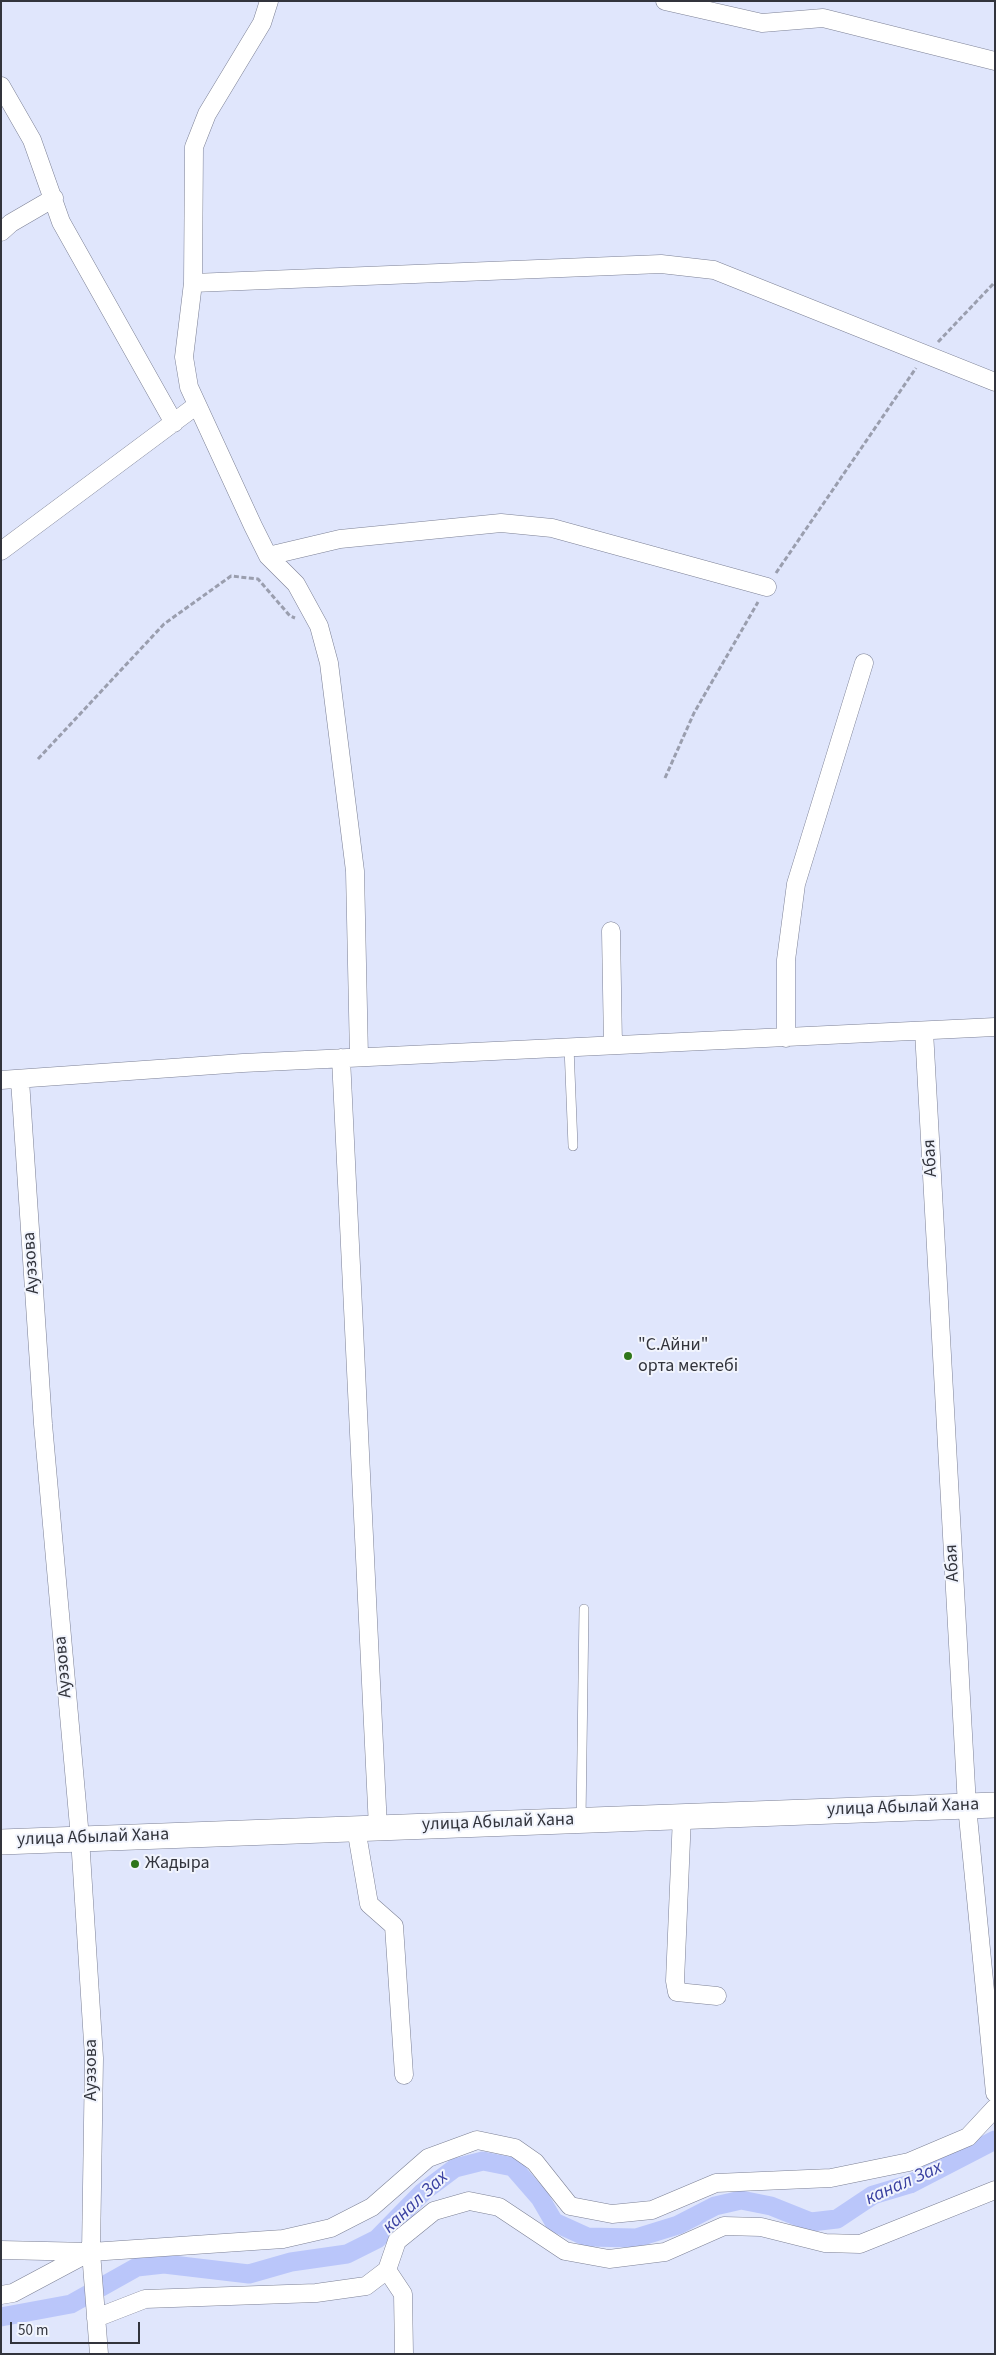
<!DOCTYPE html>
<meta charset="utf-8">
<style>
body{margin:0}
#map{position:relative;width:996px;height:2355px;overflow:hidden;background:#e0e6fc;font-family:"Source Sans 3",sans-serif}
canvas{display:block}
.frame{position:absolute;inset:0;border:2px solid #32343c;pointer-events:none}
.scale{position:absolute;left:10px;top:2322px;width:130px;height:22px;box-sizing:border-box;border:2px solid #32343c;border-top:0;padding-left:6px;font-size:15px;line-height:18px;white-space:nowrap;color:#32343c;-webkit-text-stroke:4px #f1f4fd;paint-order:stroke}
</style>
<div id="map">
<canvas width="996" height="2355"></canvas>
<div class="frame"></div>
<div class="scale">50 m</div>
</div>
<script>
const g = document.querySelector('canvas').getContext('2d');
g.lineJoin = 'round';
const toPath = rows => new Path2D(rows.map(r => 'M' + r).join(''));
function trace(path, color, width, dash) { g.strokeStyle = color; g.lineWidth = width; g.lineCap = dash ? 'butt' : 'round'; g.setLineDash(dash || []); g.stroke(path); }
function write(font, color, halo, rows, align = 'center') {
  g.font = font + ' "Source Sans 3",sans-serif'; g.lineWidth = 4; g.setLineDash([]); g.textBaseline = 'middle'; g.strokeStyle = halo; g.fillStyle = color; for (const [text, x, y, turn = 0] of rows) {
    g.save(); g.translate(x, y); g.rotate((+turn || 0) * Math.PI / 180); g.textAlign = isNaN(turn) ? turn : align; if (halo) g.strokeText(text, 0, 0); g.fillText(text, 0, 0); g.restore();
  }
}
const canal = toPath([
 [1,2317,71,2304,137,2267,164,2264,249,2274,291,2262,347,2254,377,2239,423,2192,455,2168,483,2161,513,2167,540,2198,554,2222,587,2237,636,2238,678,2225,715,2206,741,2200,771,2206,811,2222,837,2219,873,2195,910,2184,995,2140]
]);
const path = toPath([
 [938,342,995,282],
 [776,573,916,368],
 [38,759,164,624,231,576,258,579,290,616,295,618],
 [665,778,694,713,758,602]
]);
const lane = toPath([
 [569,1047,573,1146],
 [581,1820,584,1609]
]);
const street = toPath([
 [269,1,262,23,207,114,194,147,193,283,184,357,189,387,253,526,268,556,296,584,319,626,329,663,355,871,359,1057],
 [665,1,762,23,823,18,995,61],
 [1,86,32,140,61,222,174,423],
 [1,232,11,223,54,198],
 [193,283,661,264,714,270,995,382],
 [1,551,197,405],
 [268,556,340,539,501,523,552,528,767,587],
 [611,931,613,1045],
 [924,1031,967,1806,995,2093],
 [786,1038,786,960,796,884,864,663],
 [341,1058,378,1828],
 [1,1080,243,1063,995,1027],
 [20,1080,43,1424,80,1838,94,2058,91,2252,99,2354],
 [682,1816,675,1981,677,1992,717,1996],
 [356,1828,369,1904,394,1926,404,2075],
 [1,2250,91,2252,283,2239,331,2228,372,2207,428,2158,477,2140,515,2148,535,2162,570,2206,612,2214,652,2210,716,2183,831,2178,909,2162,968,2137,995,2108],
 [387,2270,403,2294,404,2354],
 [1,2295,13,2293,88,2253],
 [96,2318,145,2299,316,2293,366,2286,387,2270,397,2241,434,2211,469,2201,499,2207,565,2251,609,2259,665,2252,724,2226,761,2227,825,2243,860,2244,995,2190]
]);
const secondary = toPath([
 [1,1842,995,1805]
]);
const markers = [
 [628,1356,5,"#2f7619"],
 [135,1864,5,"#2f7619"]
];
const streetNames = [
 ["Абая",931,1158,-93],
 ["Ауэзова",32,1263,-94],
 ["Абая",953,1563,-93],
 ["Ауэзова",64,1667,-95],
 ["улица Абылай Хана",903,1808,-2],
 ["улица Абылай Хана",498,1823,-2],
 ["улица Абылай Хана",93,1838,-2],
 ["Ауэзова",92,2070,-90]
];
const poiNames = [
 ["\"С.Айни\"",638,1346],
 ["орта мектебі",638,1367],
 ["Жадыра",145,1864]
];
const waterNames = [
 ["канал Зах",904,2184,-24],
 ["канал Зах",416,2203,-43]
];
trace(canal, '#bac6fa', 19);
trace(lane, '#7c8095', 10);
trace(street, '#7c8095', 19);
trace(secondary, '#7c8095', 26);
trace(path, '#9a9eae', 3, [5, 2.5]);
trace(lane, '#fff', 9);
trace(street, '#fff', 18);
trace(secondary, '#fff', 25);
for (const [x, y, r, color] of markers) { const dot = new Path2D(); dot.arc(x, y, r, 0, 2 * Math.PI); g.fillStyle = color; g.fill(dot); trace(dot, '#f1f4fd', 2); }
write('18px', '#32343c', '#f1f4fd', streetNames);
write('18px', '#32343c', '#f1f4fd', poiNames, 'left');
write('italic 19px', '#3a41a1', '#f1f4fd', waterNames);
</script>
